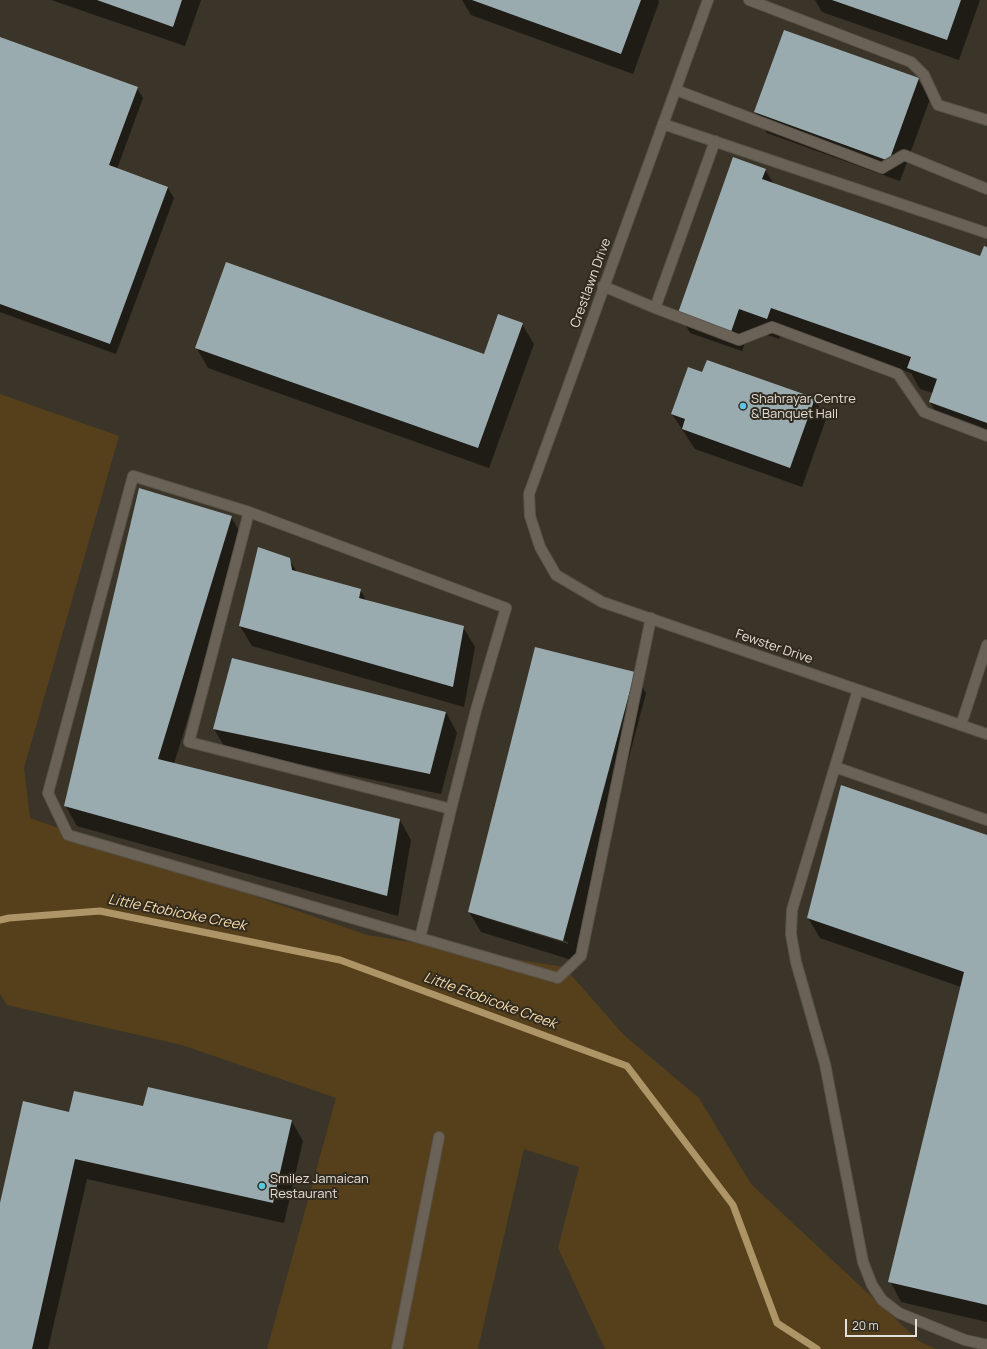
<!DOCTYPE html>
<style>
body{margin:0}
#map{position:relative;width:987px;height:1349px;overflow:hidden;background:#3a3429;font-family:Manrope,sans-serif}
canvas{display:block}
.scale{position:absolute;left:845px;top:1319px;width:72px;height:18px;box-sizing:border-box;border:2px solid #e4e0d9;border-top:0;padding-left:5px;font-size:12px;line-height:14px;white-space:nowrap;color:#e4e0d9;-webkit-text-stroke:3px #302a1f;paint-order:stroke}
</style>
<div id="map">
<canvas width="987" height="1349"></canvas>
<div class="scale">20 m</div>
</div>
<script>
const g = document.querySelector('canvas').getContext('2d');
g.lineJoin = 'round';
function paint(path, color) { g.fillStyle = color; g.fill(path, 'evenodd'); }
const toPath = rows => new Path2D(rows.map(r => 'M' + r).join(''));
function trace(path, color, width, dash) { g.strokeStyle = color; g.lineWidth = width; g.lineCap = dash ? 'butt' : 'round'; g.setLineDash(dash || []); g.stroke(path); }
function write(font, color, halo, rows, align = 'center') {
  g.font = font + ' Manrope,sans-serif'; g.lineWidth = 4; g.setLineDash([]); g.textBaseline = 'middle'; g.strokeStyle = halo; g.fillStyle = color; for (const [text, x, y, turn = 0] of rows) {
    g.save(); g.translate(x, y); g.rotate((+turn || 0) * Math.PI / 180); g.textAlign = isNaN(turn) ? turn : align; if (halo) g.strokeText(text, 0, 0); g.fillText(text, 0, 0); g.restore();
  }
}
const green = toPath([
 [0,394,119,436,24,768,30,818,367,935,564,967,624,1035,699,1098,751,1184,919,1341,936,1349,605,1349,558,1248,579,1167,524,1149,478,1349,267,1349,336,1098,182,1045,7,1005,0,994]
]);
const shadow = toPath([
 [51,0,201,0,185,46],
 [462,0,658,0,659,2,633,74,471,15],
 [815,0,980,0,959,60,822,12],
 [784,31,918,79,930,99,900,181,767,133,755,112],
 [0,38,137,88,143,98,117,169,168,188,174,198,116,354,0,312],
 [765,170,774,184,981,258,987,248,987,438,941,422,930,402,933,393,920,389,911,373,783,328,779,339,750,329,742,351,690,333,679,313],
 [522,324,534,344,489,468,208,368,196,347,485,355],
 [703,373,815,399,826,419,802,487,695,449,672,414],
 [231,517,243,537,174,764,400,820,411,840,398,916,77,826,65,805],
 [289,559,297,572,360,590,367,601,463,627,475,647,464,707,252,646,240,626],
 [634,673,646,693,575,961,481,932,469,912],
 [483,915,568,942,568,944,483,917],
 [446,712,457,733,441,794,226,749,214,729],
 [987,836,987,1322,901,1302,890,1281,961,987,820,938,808,918],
 [144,1107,291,1120,303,1141,284,1223,87,1179,48,1349,0,1349,0,1208,70,1113]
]);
const stream = toPath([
 [0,920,9,918,100,911,340,960,627,1066,733,1205,777,1323,817,1349]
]);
const building = toPath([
 [97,0,182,0,173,27],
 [472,0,641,0,621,54],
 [832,0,961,0,947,40],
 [784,30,919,78,889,161,754,112],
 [0,37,138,87,109,165,168,187,110,344,0,304],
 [733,157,766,169,762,179,980,256,984,246,987,247,987,423,929,402,937,379,907,368,911,357,771,308,767,319,739,309,731,332,678,313],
 [226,262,484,354,498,314,523,323,478,448,195,348],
 [707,360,815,398,790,468,682,429,685,419,671,414,688,367,702,372],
 [139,488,232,516,158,759,400,819,387,896,64,806],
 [258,547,290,558,292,570,361,589,359,598,464,626,453,687,239,626],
 [535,647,635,672,563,941,468,912],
 [232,658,446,712,430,774,213,729],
 [841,785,987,835,987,1305,888,1282,964,972,807,918],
 [148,1087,292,1120,273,1203,75,1159,32,1349,0,1349,0,1203,23,1101,69,1112,74,1091,143,1106]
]);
const lane = toPath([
 [749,0,911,62,924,75,938,105,987,120],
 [676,90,882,168,904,155,987,189],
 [663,124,987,233],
 [603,286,655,308,739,340,772,327,898,374,924,412,987,436],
 [655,308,715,141],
 [249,512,506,608,476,710,451,809],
 [858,690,792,910,791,934,796,962,825,1064,863,1262,872,1285,882,1300,899,1313,965,1340,987,1345],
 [961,725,987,645],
 [835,767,987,820],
 [420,938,451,809,189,742,249,512,133,476,48,793,68,835,420,938,558,978,581,956,651,618],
 [397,1349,439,1137]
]);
const street = toPath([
 [708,0,529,494,530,516,540,547,556,575,602,602,987,734]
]);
const markers = [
 [743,406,4,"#57c9e2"],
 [262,1186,4,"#57c9e2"]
];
const streetNames = [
 ["Crestlawn Drive",591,283,-70],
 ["Fewster Drive",774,647,19]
];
const poiNames = [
 ["Shahrayar Centre",751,399],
 ["& Banquet Hall",751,414],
 ["Smilez Jamaican",270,1179],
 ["Restaurant",270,1194]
];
const waterNames = [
 ["Little Etobicoke Creek",177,913,11],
 ["Little Etobicoke Creek",490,1001,20]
];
paint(green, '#55401b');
paint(shadow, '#0007');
trace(stream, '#ae9568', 7);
paint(building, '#9aabb0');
trace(lane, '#585249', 12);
trace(street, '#585249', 12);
trace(lane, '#6a6256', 10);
trace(street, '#6a6256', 10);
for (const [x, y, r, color] of markers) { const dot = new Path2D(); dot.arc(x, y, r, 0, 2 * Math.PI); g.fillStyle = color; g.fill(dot); trace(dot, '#302a1f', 1.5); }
write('13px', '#e4e0d9', '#302a1f', streetNames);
write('13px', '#e4e0d9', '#302a1f', poiNames, 'left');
write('italic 14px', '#fbdeac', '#302a1f', waterNames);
</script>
